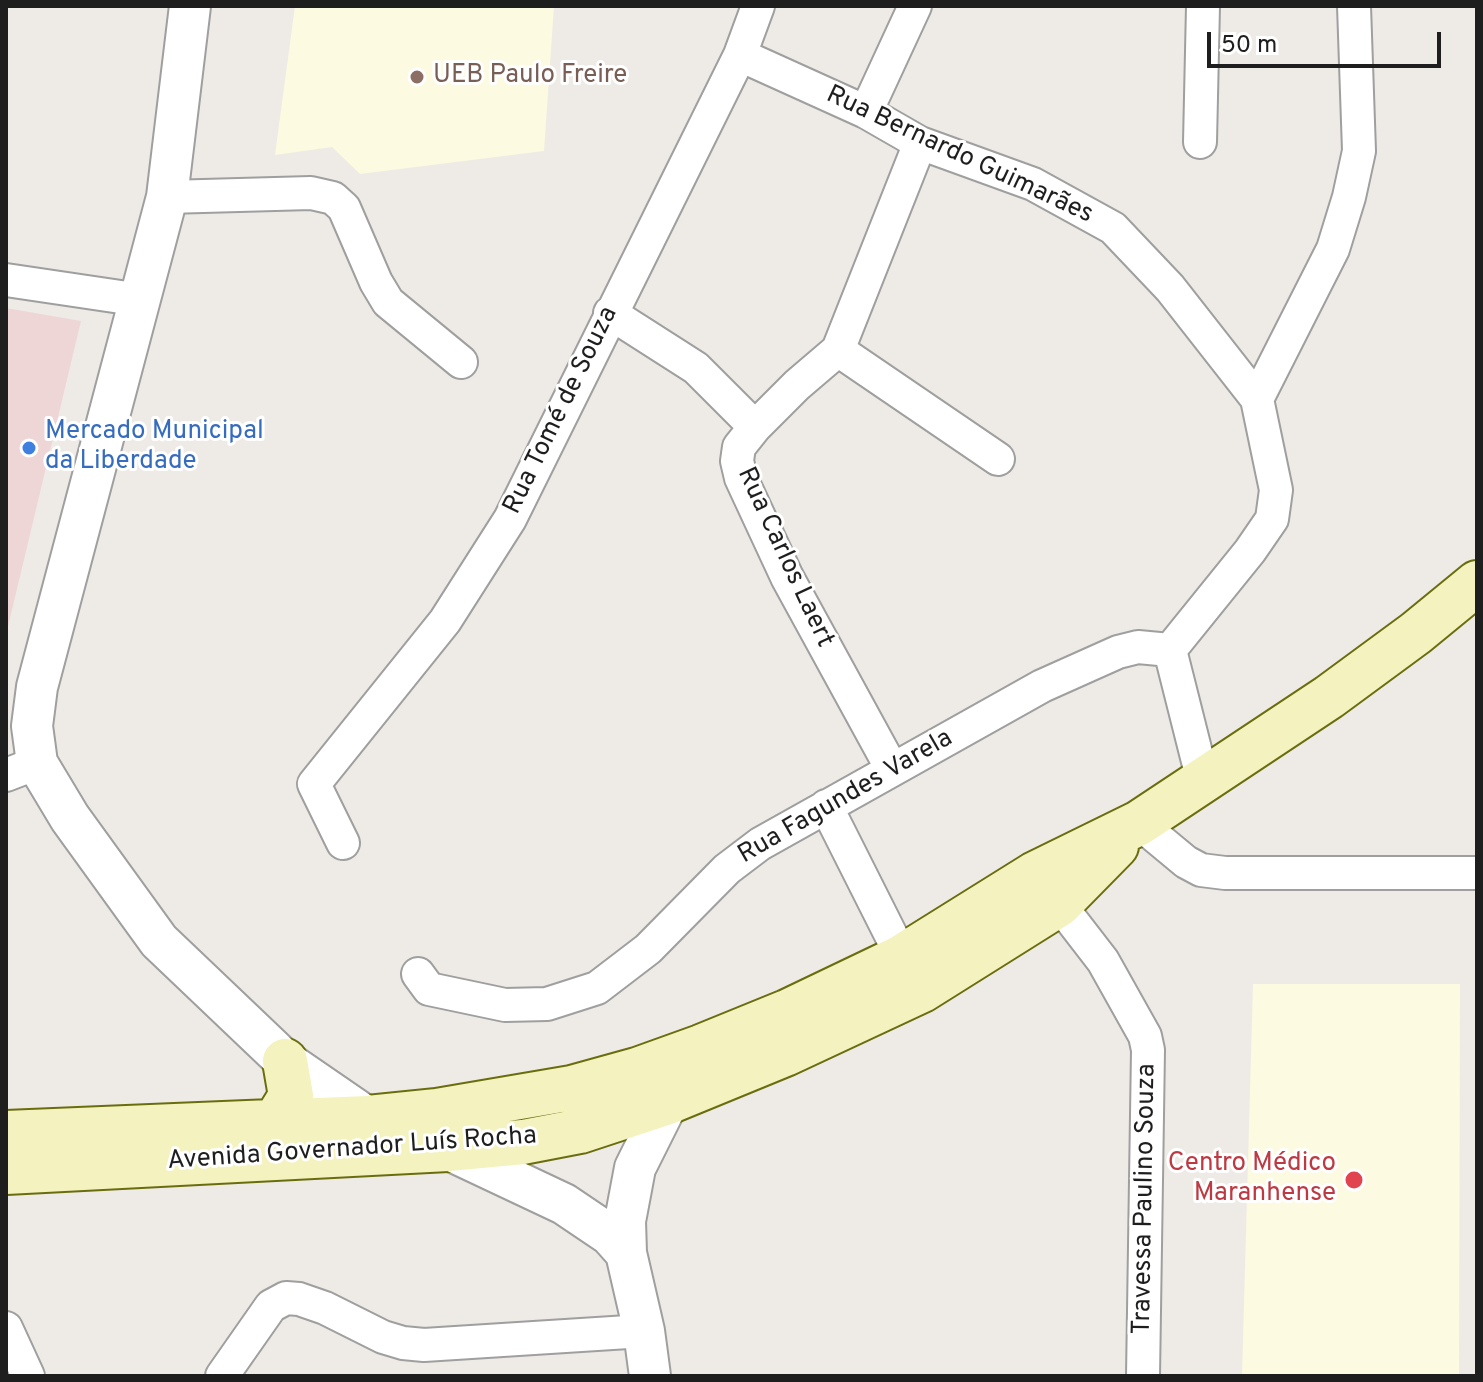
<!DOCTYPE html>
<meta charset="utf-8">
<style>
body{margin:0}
#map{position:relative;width:1483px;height:1382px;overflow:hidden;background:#eeebe6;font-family:Overpass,sans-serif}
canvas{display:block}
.frame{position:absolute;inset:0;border:8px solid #1e1e1e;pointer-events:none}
.scale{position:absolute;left:1207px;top:32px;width:234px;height:36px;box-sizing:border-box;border:4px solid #1e1e1e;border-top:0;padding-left:10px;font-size:24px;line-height:28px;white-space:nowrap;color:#1e1e1e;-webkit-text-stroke:6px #fff;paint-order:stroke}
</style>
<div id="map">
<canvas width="1483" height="1382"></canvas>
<div class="frame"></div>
<div class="scale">50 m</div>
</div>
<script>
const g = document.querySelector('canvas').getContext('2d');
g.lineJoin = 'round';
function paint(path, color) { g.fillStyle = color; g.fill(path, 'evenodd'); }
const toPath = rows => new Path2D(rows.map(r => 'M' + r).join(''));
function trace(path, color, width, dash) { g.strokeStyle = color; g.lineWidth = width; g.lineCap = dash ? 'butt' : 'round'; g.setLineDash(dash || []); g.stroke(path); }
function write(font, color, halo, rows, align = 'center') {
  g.font = font + ' Overpass,sans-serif'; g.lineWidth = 6; g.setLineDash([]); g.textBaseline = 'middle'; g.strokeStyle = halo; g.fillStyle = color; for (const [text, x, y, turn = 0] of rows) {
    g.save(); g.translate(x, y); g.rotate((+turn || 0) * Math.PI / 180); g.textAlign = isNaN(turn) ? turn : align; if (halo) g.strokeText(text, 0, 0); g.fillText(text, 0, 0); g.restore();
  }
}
const commercial = toPath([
 [6,308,81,321,6,635]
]);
const education = toPath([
 [295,6,554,6,544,151,360,174,332,147,275,155],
 [1253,984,1460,984,1459,1376,1242,1376]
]);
const minor = toPath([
 [740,55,866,112,920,143,1033,184,1113,228,1170,288,1257,399,1276,490,1272,519,1250,551,1170,650,1203,781],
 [866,112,915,6],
 [1200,142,1203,6],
 [167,197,311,193,333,198,344,208,376,282,388,302,461,362],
 [6,280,141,300],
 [610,313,696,368,755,427,739,447,737,461,741,478,787,577,892,769],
 [838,350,998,459],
 [1257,399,1333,249,1349,197,1359,151,1354,6],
 [755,427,797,385,838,350,920,143],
 [6,775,37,763],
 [826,806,902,957],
 [1139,823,1186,862,1201,870,1225,873,1477,873],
 [343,843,314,784,445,621,510,519,740,55,758,6],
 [1059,904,1103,961,1145,1036,1148,1050,1143,1376],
 [418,974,429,989,505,1005,547,1004,597,988,648,949,727,869,760,844,1042,686,1118,652,1138,647,1170,650],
 [6,1328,28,1376],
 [222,1376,271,1306,286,1298,299,1299,325,1308,383,1337,403,1343,424,1345,644,1331]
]);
const tertiary = toPath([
 [190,6,167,197,37,687,32,726,37,763,70,818,159,941,285,1061,368,1118,385,1125],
 [441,1146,564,1204,610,1235,626,1253],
 [650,1376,644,1331,626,1253,625,1221,635,1168,668,1102]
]);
const secondary = toPath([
 [275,1122,291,1096,285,1061],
 [6,1133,368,1118,437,1111,572,1088,637,1070,701,1047,787,1012,902,957,1035,874,1139,823,1329,697,1416,633,1477,583],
 [6,1172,448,1149,523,1142,580,1131,668,1102,785,1054,922,990,1059,904,1116,846]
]);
const markers = [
 [417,77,8,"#8d6e63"],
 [29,448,8,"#3f7fe0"],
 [1354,1180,10,"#e0444e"]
];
const educationNames = [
 ["UEB Paulo Freire",433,77]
];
const streetNames = [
 ["Rua Bernardo Guimarães",959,156,25],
 ["Rua Tomé de Souza",562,411,-64],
 ["Rua Carlos Laert",784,558,65],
 ["Rua Fagundes Varela",846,798,-30],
 ["Avenida Governador Luís Rocha",352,1150,-4],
 ["Travessa Paulino Souza",1146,1199,-89]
];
const shopNames = [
 ["Mercado Municipal",45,433],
 ["da Liberdade",45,463]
];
const healthNames = [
 ["Centro Médico",1336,1165],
 ["Maranhense",1336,1195]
];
paint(commercial, '#eed6d7');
paint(education, '#fcfae1');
trace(minor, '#9f9f9f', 36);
trace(tertiary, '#9f9f9f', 44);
trace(secondary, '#6a6d0e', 48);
trace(minor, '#fff', 32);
trace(tertiary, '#fff', 40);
trace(secondary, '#f4f2be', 44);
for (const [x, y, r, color] of markers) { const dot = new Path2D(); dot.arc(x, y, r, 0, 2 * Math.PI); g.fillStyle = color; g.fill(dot); trace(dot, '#fff', 3); }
write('26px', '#785e54', '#fff', educationNames, 'left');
write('26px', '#1e1e1e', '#fff', streetNames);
write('26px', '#366cbe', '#fff', shopNames, 'left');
write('26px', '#be3a42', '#fff', healthNames, 'right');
</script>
